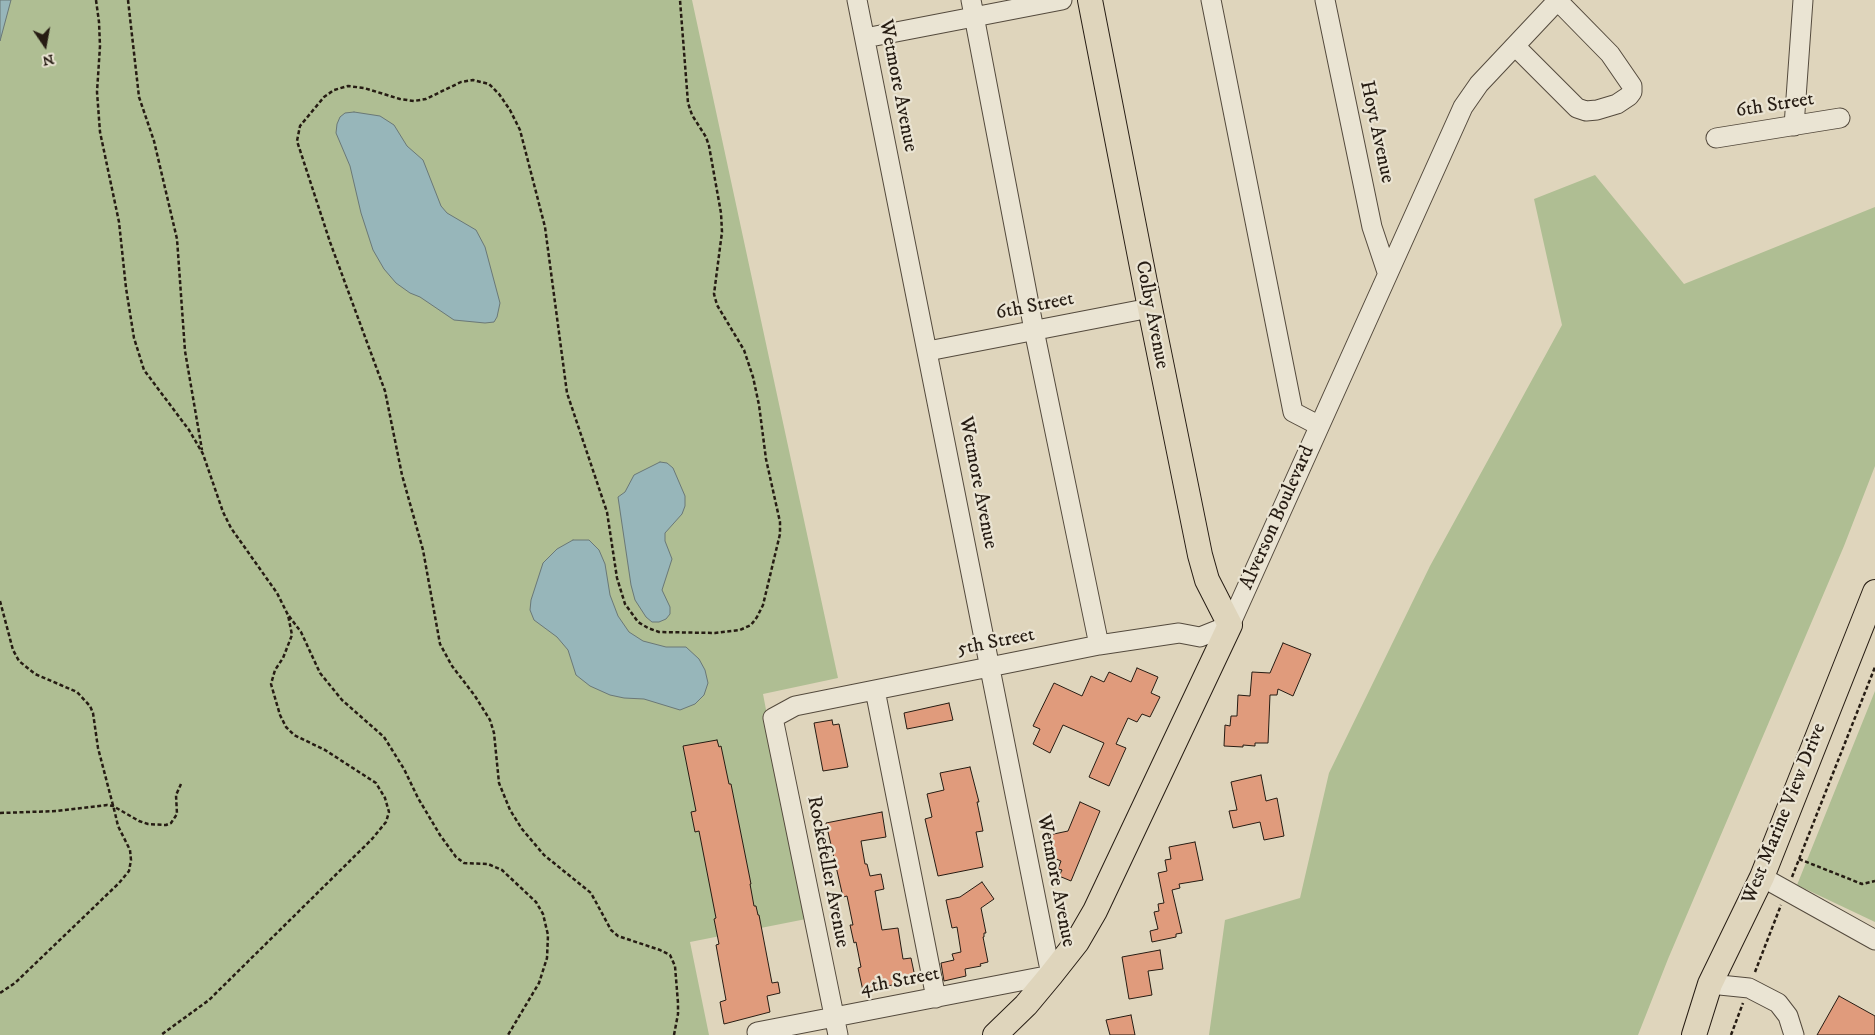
<!DOCTYPE html>
<style>
body{margin:0}
#map{position:relative;width:1875px;height:1035px;overflow:hidden;background:#dfd5bc;font-family:"IM FELL DW Pica",serif}
canvas{display:block}
.north{position:absolute;left:20px;top:20px;width:50px;height:50px;-webkit-text-stroke:4px #eae4d3;paint-order:stroke;rotate:168deg;font-size:14px;font-weight:700;line-height:20px;text-align:center;color:#261c13}
.north::after{content:'';display:block;margin:auto;width:18px;height:22px;background:#261c13;clip-path:polygon(50% 0,100% 100%,50% 72%,0 100%)}
</style>
<div id="map">
<canvas width="1875" height="1035"></canvas>
<div class="north">N</div>
</div>
<script>
const g = document.querySelector('canvas').getContext('2d');
g.lineJoin = 'round';
function paint(path, color) { g.fillStyle = color; g.fill(path, 'evenodd'); }
const toPath = rows => new Path2D(rows.map(r => 'M' + r).join(''));
function trace(path, color, width, dash) { g.strokeStyle = color; g.lineWidth = width; g.lineCap = dash ? 'butt' : 'round'; g.setLineDash(dash || []); g.stroke(path); }
function write(font, color, halo, rows, align = 'center') {
  g.font = font + ' "IM FELL DW Pica",serif'; g.lineWidth = 4.5; g.setLineDash([]); g.textBaseline = 'middle'; g.strokeStyle = halo; g.fillStyle = color; for (const [text, x, y, turn = 0] of rows) {
    g.save(); g.translate(x, y); g.rotate((+turn || 0) * Math.PI / 180); g.textAlign = isNaN(turn) ? turn : align; if (halo) g.strokeText(text, 0, 0); g.fillText(text, 0, 0); g.restore();
  }
}
const green = toPath([
 [0,0,692,0,838,678,763,694,806,919,690,942,709,1035,0,1035],
 [1595,175,1684,284,1875,207,1875,466,1844,546,1668,959,1638,1035,1209,1035,1225,920,1300,898,1329,773,1430,566,1562,325,1534,199],
 [1875,691,1875,922,1797,885]
]);
const water = toPath([
 [0,0,11,0,0,41,0,0],
 [354,112,380,116,394,125,407,146,423,160,441,206,447,213,476,230,485,247,500,303,497,317,494,322,485,323,454,320,420,297,410,293,396,283,384,269,373,250,361,213,350,166,336,133,337,124,340,117,345,113,354,112],
 [660,462,667,463,673,468,685,496,685,506,682,514,665,533,665,541,672,559,662,590,670,607,670,614,666,619,659,622,652,622,646,617,635,600,631,585,618,497,625,492,634,475,660,462],
 [573,540,589,540,599,550,605,564,610,595,618,616,629,632,643,641,666,647,686,647,699,659,705,670,708,683,704,695,695,704,680,710,644,699,624,698,610,695,590,686,576,675,568,650,557,637,534,620,530,610,531,600,543,563,557,549,573,540]
]);
const building = toPath([
 [1283,643,1311,654,1293,696,1278,689,1277,695,1270,695,1268,743,1255,743,1255,746,1243,745,1243,747,1224,746,1225,725,1230,726,1231,716,1237,716,1238,695,1250,696,1252,672,1270,673,1283,643],
 [1137,668,1158,677,1151,693,1160,697,1150,717,1142,714,1137,722,1128,718,1116,744,1126,748,1109,786,1089,777,1104,743,1063,725,1050,753,1033,744,1040,729,1033,726,1054,683,1082,696,1091,676,1104,682,1109,672,1131,682,1137,668],
 [949,703,953,720,907,729,904,713,949,703],
 [832,720,833,725,839,724,848,767,823,771,814,723,832,720],
 [717,740,719,747,721,746,729,784,731,784,751,884,750,884,754,906,756,906,758,915,759,915,772,983,778,982,780,993,767,996,770,1012,724,1024,720,1002,726,1000,716,945,719,944,714,919,716,918,699,831,695,832,691,812,696,811,683,746,717,740],
 [970,767,979,802,977,802,983,831,976,832,983,867,938,876,925,819,932,817,927,794,944,790,940,773,970,767],
 [1261,775,1266,801,1277,798,1284,836,1264,840,1260,822,1233,828,1229,811,1237,810,1231,782,1261,775],
 [1080,802,1100,811,1071,881,1059,876,1062,870,1058,869,1061,861,1054,858,1049,835,1068,831,1080,802],
 [882,812,886,837,861,841,865,864,867,864,870,876,881,874,884,889,875,891,882,930,898,928,903,959,911,958,915,977,902,980,902,983,863,991,858,968,861,967,856,942,854,943,850,925,853,925,847,896,843,897,826,823,882,812],
 [1195,842,1203,880,1179,884,1180,888,1172,890,1182,933,1176,934,1176,937,1152,942,1150,931,1158,929,1154,912,1159,911,1158,904,1164,903,1158,873,1167,871,1165,860,1171,859,1169,847,1195,842],
 [982,882,994,899,981,908,986,933,984,933,984,937,983,937,988,962,980,964,981,966,965,969,966,976,944,981,941,963,954,960,952,954,961,952,957,927,952,928,946,900,960,897,982,882],
 [1160,950,1163,969,1148,971,1152,995,1129,999,1122,957,1160,950],
 [1839,996,1875,1016,1875,1035,1817,1035,1839,996],
 [1131,1015,1135,1035,1110,1035,1106,1020,1131,1015]
]);
const path = toPath([
 [96,0,99,22,100,46,97,92,100,132,119,222,126,288,134,338,144,370,189,430,203,454,223,512,231,528,277,593,288,615,292,635,283,658,275,670,271,684,280,715,286,727,294,735,325,750,376,783,385,798,389,812,386,822,372,839,209,1000,161,1035],
 [128,0,139,97,154,141,177,239,185,351,202,450],
 [0,601,13,650,19,661,35,674,77,692,90,706,93,713,98,748,115,813,118,826,130,850,131,860,129,871,119,883,15,983,0,993],
 [289,616,301,632,320,673,342,700,384,737,404,769,418,798,440,835,456,857,464,863,488,864,502,870,536,902,543,914,548,935,547,958,539,983,508,1035],
 [0,813,57,811,107,805,113,806,139,821,148,824,166,825,171,823,177,814,176,795,181,784],
 [1799,859,1862,884,1875,881],
 [1792,877,1875,667],
 [1755,972,1781,905],
 [674,1035,678,1014,678,1003,675,966,670,955,660,950,618,936,611,930,591,893,544,855,522,829,510,810,499,783,494,733,490,720,475,696,452,666,440,644,423,550,402,475,385,391,330,242,297,141,300,126,324,97,334,90,348,86,364,88,400,99,414,101,426,99,461,82,473,80,489,84,499,94,510,110,520,130,545,227,567,393,607,512,617,578,625,604,638,622,648,628,659,632,715,633,740,630,751,625,757,617,763,605,780,534,780,522,766,459,759,405,753,377,744,350,717,305,714,294,722,232,721,213,709,146,706,137,692,115,688,103,680,0],
 [1731,1035,1743,1003]
]);
const minor = toPath([
 [971,0,1034,330,1099,645],
 [1211,0,1293,412,1318,425],
 [1325,0,1372,227,1387,272],
 [865,38,1062,0],
 [1515,46,1577,108,1586,111,1597,110,1617,104,1629,96,1632,92,1632,86,1610,54,1558,1],
 [1794,126,1803,0],
 [1716,138,1840,118],
 [928,351,1150,308],
 [875,690,936,998],
 [1762,877,1875,940],
 [1710,984,1749,988,1778,1003,1788,1016,1794,1035],
 [757,1032,1051,975,857,0],
 [838,1035,773,718,795,706,1099,645,1179,633,1200,637,1230,625,1463,107,1479,84,1558,0]
]);
const major = toPath([
 [995,1035,1026,1005,1051,975,1077,942,1095,911,1230,625,1207,580,1200,555,1150,308,1090,0],
 [1694,1035,1710,984,1762,877,1875,592]
]);
const streetNames = [
 ["Wetmore Avenue",897,86,79],
 ["6th Street",1775,106,-9],
 ["Hoyt Avenue",1376,132,78],
 ["6th Street",1035,307,-11],
 ["Colby Avenue",1151,315,79],
 ["Wetmore Avenue",977,483,79],
 ["Alverson Boulevard",1278,518,-66],
 ["5th Street",996,643,-11],
 ["West Marine View Drive",1785,814,-68],
 ["Rockefeller Avenue",827,872,79],
 ["Wetmore Avenue",1055,881,79],
 ["4th Street",900,982,-11]
];
paint(green, '#afbe93');
paint(water, '#97b6ba');
trace(water, '#6a7877', 1);
paint(building, '#e09b7c');
trace(building, '#261c13', 1);
trace(minor, '#544a3d', 21);
trace(major, '#261c13', 26);
trace(path, '#261c13', 2.5, [4, 2.5]);
trace(minor, '#eae4d3', 19);
trace(major, '#dfd5bc', 24);
write('20px', '#261c13', '#eae4d3', streetNames);
</script>
